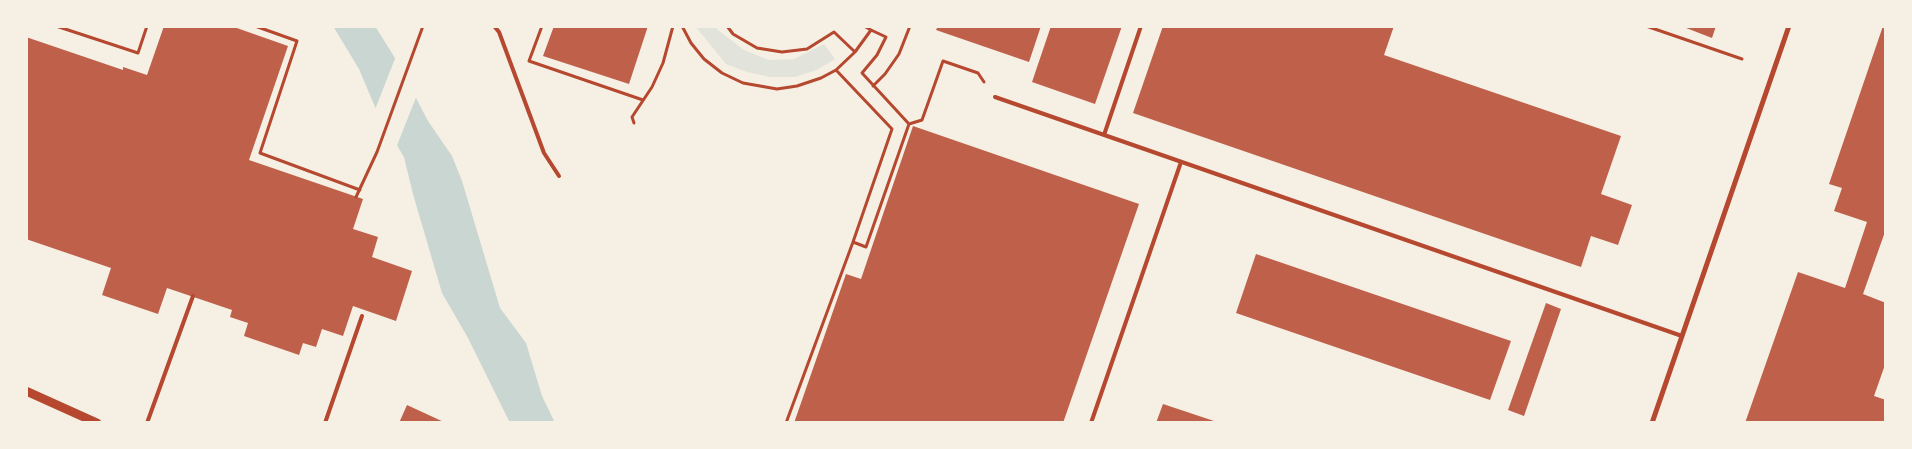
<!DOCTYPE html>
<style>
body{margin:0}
#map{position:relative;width:1912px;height:449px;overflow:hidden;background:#f6efe4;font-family:Ubuntu,sans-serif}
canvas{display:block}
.frame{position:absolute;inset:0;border:28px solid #f6efe4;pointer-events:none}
</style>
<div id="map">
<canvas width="1912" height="449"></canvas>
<div class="frame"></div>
</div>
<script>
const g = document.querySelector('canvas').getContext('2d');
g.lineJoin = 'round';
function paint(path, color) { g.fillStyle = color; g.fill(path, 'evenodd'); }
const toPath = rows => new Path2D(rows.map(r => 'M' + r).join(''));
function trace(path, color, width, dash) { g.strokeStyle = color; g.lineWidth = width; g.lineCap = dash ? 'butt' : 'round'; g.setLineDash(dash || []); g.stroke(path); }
const green = toPath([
 [695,26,716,26,718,30,744,50,769,60,794,59,824,44,835,59,817,70,795,77,770,77,747,72,726,64]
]);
const water = toPath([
 [333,26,375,26,395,58,428,121,452,156,462,181,500,308,526,343,542,396,555,423,510,423,468,338,442,293,413,194,404,157,378,114,359,69]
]);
const pier = toPath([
 [396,56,417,95,396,148,374,112]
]);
const building = toPath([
 [164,26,231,26,288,46,249,160,363,199,353,229,378,237,372,257,412,271,396,321,353,306,343,336,322,329,316,347,303,343,299,355,244,336,248,323,230,317,232,310,167,288,158,314,102,295,111,268,26,239,26,37,123,70,123,67,147,75],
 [554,26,648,26,629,84,543,56],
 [938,26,1041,26,1029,62,936,30],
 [1051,26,1122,26,1095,104,1032,82],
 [1163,26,1214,26,1219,28,1219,26,1394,26,1384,55,1621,136,1601,194,1632,205,1618,245,1591,236,1581,267,1133,113],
 [1681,26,1716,26,1712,38],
 [1883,26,1886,26,1886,229,1863,294,1886,303,1886,362,1874,396,1886,400,1886,423,1745,423,1798,272,1845,288,1867,222,1834,211,1842,188,1829,184],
 [913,126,1139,204,1063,423,794,423,846,274,861,279],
 [1256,254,1511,341,1490,400,1236,313],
 [1546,303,1561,309,1524,416,1508,410],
 [1163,404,1217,422,1216,423,1156,423],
 [407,405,446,423,399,423]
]);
const path = toPath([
 [56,26,138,53,147,26],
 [255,26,297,41,260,153,360,190],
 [542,26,529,61,643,100],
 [682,26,691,43,704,59,722,73,743,83,777,89,797,86,821,78,836,70,855,52,871,30,864,26],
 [727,26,733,34,757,48,782,52,807,49,834,32,855,52],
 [1646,26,1742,59],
 [836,70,892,129,853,242,866,247,909,124,862,73,877,55,886,37,871,30],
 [873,86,885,74,899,54,910,26],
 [634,123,632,117,652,87,663,63,673,26],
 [909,124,922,120,943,61,978,73,984,82],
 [356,197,377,152,423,26],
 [786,423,853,242]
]);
const service = toPath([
 [494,26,499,32,544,153,559,176],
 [995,97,1682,336],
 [1104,135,1141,26],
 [147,423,193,296],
 [325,423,362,316],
 [1091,423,1181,162]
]);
const minor = toPath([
 [1652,423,1789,26]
]);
const tertiary = toPath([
 [26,391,97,423]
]);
paint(green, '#e2e4dc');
paint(water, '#c9d6d2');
paint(pier, '#f6efe4');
paint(building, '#bf614a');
trace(path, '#b5482f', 3);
trace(service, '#b5482f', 4);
trace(minor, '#b5482f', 5);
trace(tertiary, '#b5482f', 9);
</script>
